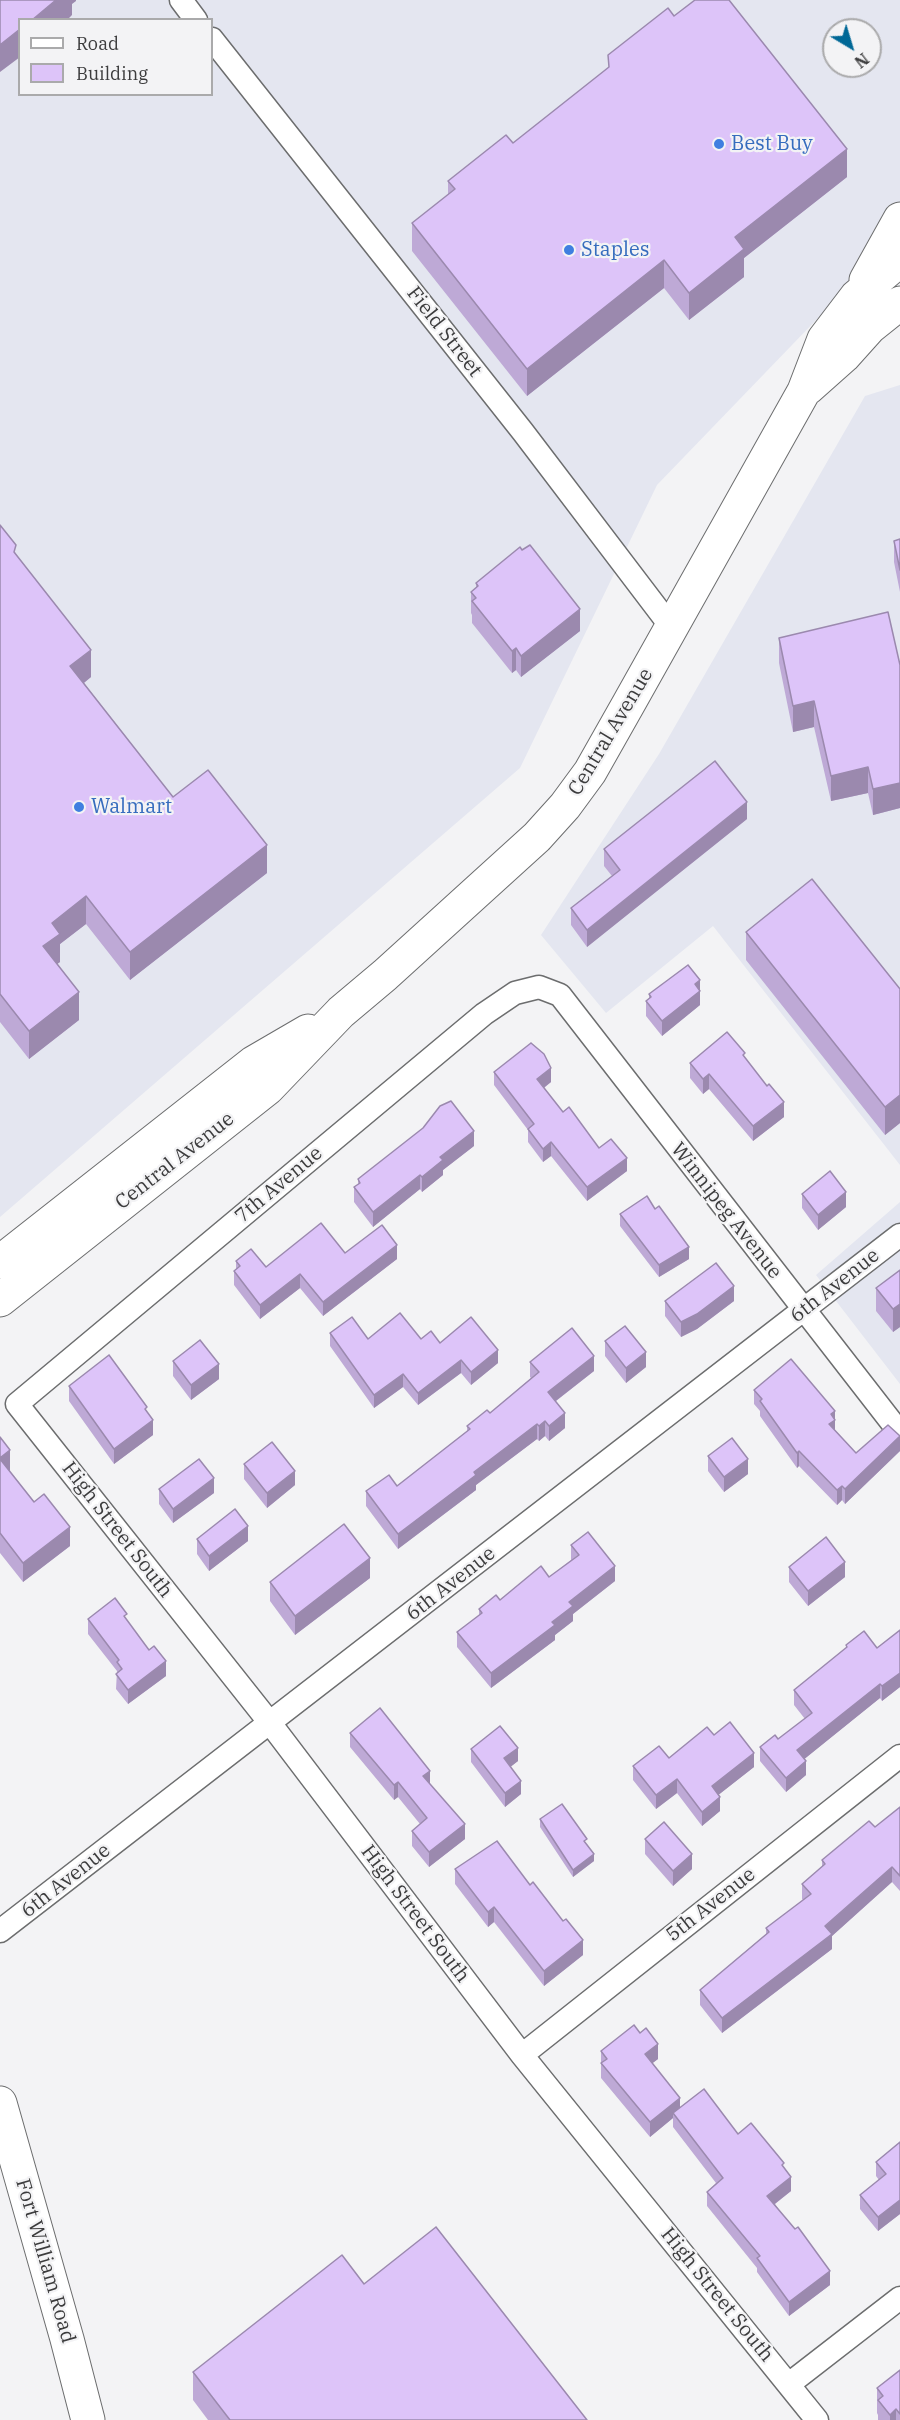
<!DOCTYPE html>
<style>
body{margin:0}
#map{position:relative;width:900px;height:2420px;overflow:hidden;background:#f3f3f5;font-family:"IBM Plex Serif",serif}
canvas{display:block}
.legend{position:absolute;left:18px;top:18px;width:195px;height:78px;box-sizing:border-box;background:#f3f3f5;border:2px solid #aaaaab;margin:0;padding:8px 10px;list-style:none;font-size:18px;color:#3c3c3d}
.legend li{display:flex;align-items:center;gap:12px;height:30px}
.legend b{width:30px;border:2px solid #aaaaab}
.north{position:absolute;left:822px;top:18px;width:60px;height:60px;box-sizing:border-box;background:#f3f3f5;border:2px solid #aaaaab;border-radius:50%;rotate:142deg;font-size:16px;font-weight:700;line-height:24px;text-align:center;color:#3c3c3d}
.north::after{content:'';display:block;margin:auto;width:21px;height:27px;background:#006896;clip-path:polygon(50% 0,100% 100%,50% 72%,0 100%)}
</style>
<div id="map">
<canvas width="900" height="2420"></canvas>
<ul class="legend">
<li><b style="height:8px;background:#fff"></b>Road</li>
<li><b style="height:16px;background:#ddc4f9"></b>Building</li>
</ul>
<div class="north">N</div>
</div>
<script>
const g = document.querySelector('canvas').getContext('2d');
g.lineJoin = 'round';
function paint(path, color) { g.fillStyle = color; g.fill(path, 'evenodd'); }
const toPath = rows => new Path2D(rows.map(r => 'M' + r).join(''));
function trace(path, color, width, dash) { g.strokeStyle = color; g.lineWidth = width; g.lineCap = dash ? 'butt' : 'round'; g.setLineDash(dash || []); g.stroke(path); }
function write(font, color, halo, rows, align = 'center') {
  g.font = font + ' "IBM Plex Serif",serif'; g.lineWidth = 4.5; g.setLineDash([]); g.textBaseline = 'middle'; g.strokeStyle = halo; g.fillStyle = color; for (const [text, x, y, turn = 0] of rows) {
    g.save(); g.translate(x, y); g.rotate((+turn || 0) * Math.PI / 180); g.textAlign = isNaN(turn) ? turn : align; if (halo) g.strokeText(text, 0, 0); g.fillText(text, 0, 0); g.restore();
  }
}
const built = toPath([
 [0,0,900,0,900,233,657,485,520,768,0,1217],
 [20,20,212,20,212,94,20,94],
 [834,30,870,30,870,66,834,66],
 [900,385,900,1165,713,926,606,1013,541,935,659,754,865,396],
 [900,1202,900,1384,816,1275]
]);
const street = toPath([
 [181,0,196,20],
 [212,39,523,432,672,628],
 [0,1931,900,1235],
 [522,2055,900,1756],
 [789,2384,900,2298],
 [817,2420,522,2055,270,1723,17,1404,484,1014,515,993,539,987,560,995,900,1433]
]);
const secondary = toPath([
 [866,280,900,219],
 [808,388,844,356,870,327,900,303],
 [0,1262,253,1063,308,1031],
 [0,1300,268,1088,341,1012,385,975,537,837,565,806,590,772,629,703,804,391,824,339,856,297,900,260],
 [0,2103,67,2339,88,2420]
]);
const wall = toPath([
 [674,16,847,177,744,258,744,277,689,320,664,288,527,396,412,251,412,223,448,195,448,181,513,143],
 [0,525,16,554,91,677,84,683,173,797,267,873,130,980,86,924,60,944,60,962,57,964,79,1020,29,1059,0,1022],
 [900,539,900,592,894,562,894,541],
 [476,583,580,631,521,677,516,670,512,673,472,623,472,615,471,613,471,592,476,588],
 [779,638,900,665,900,810,900,808,873,815,868,793,831,801,814,727,793,732,779,663],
 [747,819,587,947,571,925,571,908,612,876,604,866,604,849],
 [746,932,900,989,900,1123,885,1135,746,960],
 [700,980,700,1005,662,1036,646,1016,646,1001,649,999,649,994],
 [745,1058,784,1117,753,1141,709,1089,703,1094,690,1078,690,1063],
 [494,1072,551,1082,544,1088,563,1112,599,1148,627,1171,587,1201,551,1156,543,1162,528,1142,528,1130,494,1085],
 [474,1146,443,1170,443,1175,422,1192,420,1189,373,1227,354,1202,354,1187,358,1185,358,1179],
 [802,1194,846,1207,818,1230,802,1208],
 [620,1214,689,1259,659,1277,620,1226],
 [345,1253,397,1259,323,1316,300,1288,260,1319,234,1285,234,1271,236,1269,236,1261,266,1267],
 [900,1270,900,1328,900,1327,893,1332,876,1311,876,1288],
 [665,1301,734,1301,697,1329,681,1337,665,1316],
 [330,1333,368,1339,421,1339,440,1343,498,1363,471,1385,461,1373,418,1405,403,1387,374,1408,330,1346],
 [605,1341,646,1367,626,1383,605,1356],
 [173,1361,219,1379,191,1400,173,1376],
 [530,1362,594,1371,556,1401,565,1428,549,1441,545,1436,539,1441,537,1439,476,1485,476,1490,398,1549,366,1506,366,1491,397,1486,467,1431,467,1426,490,1413,531,1378,530,1377],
 [69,1386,147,1413,153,1435,114,1464,69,1401],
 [754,1390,835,1411,835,1430,856,1453,900,1436,900,1451,845,1504,842,1500,837,1505,799,1466,797,1468,760,1416,760,1411,754,1404],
 [0,1437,10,1470,9,1470,70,1546,23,1582,0,1553],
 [708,1456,748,1474,724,1492,708,1471],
 [244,1464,295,1485,267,1508,244,1479],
 [159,1489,214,1493,173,1523,159,1504],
 [197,1539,248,1541,209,1571,197,1554],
 [571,1545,615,1581,573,1614,573,1621,555,1635,555,1640,491,1688,457,1647,457,1632,479,1615,479,1609,549,1577,571,1560],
 [789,1567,845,1577,808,1606,789,1582],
 [370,1578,295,1635,270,1601,270,1582],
 [88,1619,127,1621,166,1676,128,1704,116,1689,117,1671,88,1634],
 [900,1630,900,1687,882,1701,880,1698,804,1759,806,1775,786,1792,760,1761,760,1747,778,1739,805,1719,794,1705,794,1690,846,1649,846,1645,877,1648],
 [350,1733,430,1784,465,1839,429,1867,412,1846,412,1831,420,1824,398,1797,394,1800,350,1747],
 [471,1749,518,1761,510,1767,521,1794,505,1807,471,1762],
 [669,1758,754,1767,718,1795,720,1811,702,1826,677,1793,656,1809,633,1780,633,1766],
 [900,1807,900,1891,892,1882,832,1936,832,1949,722,2033,700,2005,700,1990,766,1934,766,1928,803,1900,802,1899,802,1884,822,1867,822,1860,875,1827],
 [540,1819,587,1845,594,1861,573,1877,540,1827],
 [645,1839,692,1869,673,1886,645,1854],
 [455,1869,530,1885,563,1921,583,1955,544,1986,494,1922,488,1927,455,1884],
 [601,2051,658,2059,652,2063,680,2108,738,2134,784,2168,791,2191,775,2204,830,2285,789,2316,757,2272,757,2268,707,2206,707,2192,716,2183,673,2127,673,2118,650,2137,601,2078],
 [900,2142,900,2214,878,2231,860,2209,860,2195,879,2180,876,2176,876,2162],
 [364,2284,587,2420,208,2420,193,2400,193,2372],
 [900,2370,900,2420,878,2420,878,2415,877,2413,877,2388]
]);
const shadedWall = toPath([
 [56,0,76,0,76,1,72,4,72,15,67,20,32,20],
 [20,29,20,57,0,72,0,45],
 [847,149,847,177,744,258,744,277,689,320,689,293,735,237],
 [664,260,664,288,527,396,527,369],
 [580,609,580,631,521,677,521,656],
 [516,648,516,670,512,673,512,651],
 [91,650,91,677,70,694,70,666],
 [814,701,814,727,793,732,793,706],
 [868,767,868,793,831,801,831,776],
 [900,783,900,808,873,815,873,789],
 [747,802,747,819,587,947,587,930],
 [267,845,267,873,130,980,130,952],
 [86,896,86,924,60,944,60,962,43,974,43,946,52,923],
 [700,980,700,1005,662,1036,662,1021,695,984],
 [79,992,79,1020,29,1059,29,1031],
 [551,1068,551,1082,537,1093,537,1079],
 [709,1074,709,1089,703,1094,703,1079],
 [900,1095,900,1123,885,1135,885,1107],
 [784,1102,784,1117,753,1141,753,1126],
 [474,1131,474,1146,443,1170,443,1175,422,1192,422,1177,440,1157],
 [551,1142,551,1156,543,1162,543,1149],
 [627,1158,627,1171,587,1201,587,1187],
 [420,1175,420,1189,373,1227,373,1212],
 [846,1192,846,1207,818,1230,818,1215],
 [397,1245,397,1259,323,1316,323,1302],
 [689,1247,689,1259,659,1277,659,1265],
 [300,1274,300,1288,260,1319,260,1305],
 [734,1286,734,1301,697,1329,681,1337,681,1322],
 [900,1304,900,1327,893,1332,893,1309],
 [498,1350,498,1363,471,1385,471,1372],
 [646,1352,646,1367,626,1383,626,1368],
 [594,1356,594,1371,548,1407,548,1392],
 [461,1360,461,1373,418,1405,418,1393],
 [219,1364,219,1379,191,1400,191,1385],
 [403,1374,403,1387,374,1408,374,1395],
 [835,1411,835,1434,829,1424,831,1414],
 [565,1413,565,1428,549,1441,549,1426],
 [153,1420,153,1435,114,1464,114,1449],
 [545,1421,545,1436,539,1441,539,1426],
 [537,1424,537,1439,476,1485,476,1490,398,1549,398,1534,474,1472],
 [900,1436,900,1451,845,1504,845,1489],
 [10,1450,10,1470,0,1478,0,1458],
 [799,1451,799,1466,797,1468,797,1453],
 [748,1459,748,1474,724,1492,724,1477],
 [295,1471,295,1485,267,1508,267,1493],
 [214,1478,214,1493,173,1523,173,1509],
 [842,1486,842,1500,837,1505,837,1490],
 [248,1526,248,1541,209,1571,209,1556],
 [70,1527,70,1546,23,1582,23,1563],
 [370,1558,370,1578,295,1635,295,1616],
 [845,1562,845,1577,808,1606,808,1591],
 [615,1566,615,1581,573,1614,573,1621,555,1635,555,1640,491,1688,491,1673,552,1622,569,1602],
 [166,1661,166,1676,128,1704,128,1690],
 [900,1673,900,1687,882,1701,882,1686],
 [880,1684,880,1698,797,1765,797,1750],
 [518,1748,518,1761,504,1772,504,1758],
 [754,1753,754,1767,712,1800,712,1786],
 [806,1761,806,1775,786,1792,786,1778],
 [430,1771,430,1785,423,1776],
 [677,1779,677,1793,656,1809,656,1795],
 [521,1781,521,1794,505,1807,505,1793],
 [398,1782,398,1797,394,1800,394,1785],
 [720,1797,720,1811,702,1826,702,1812],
 [465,1824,465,1839,429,1867,429,1852],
 [594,1854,594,1861,573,1877,573,1870],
 [692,1854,692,1869,673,1886,673,1871],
 [892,1867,892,1882,832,1936,832,1949,722,2033,722,2018],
 [494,1907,494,1922,488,1927,488,1912],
 [583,1940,583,1955,544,1986,544,1971],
 [658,2044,658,2059,645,2069,645,2054],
 [680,2098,680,2113,673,2113,673,2118,650,2137,650,2122],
 [791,2177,791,2191,767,2210,767,2196],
 [900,2200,900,2214,878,2231,878,2217],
 [830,2271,830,2285,789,2316,789,2302],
 [896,2409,896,2420,890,2420,890,2415]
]);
const building = toPath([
 [0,0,56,0,32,20,20,20,20,29,0,45,0,0],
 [695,0,729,0,847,149,735,237,744,249,689,293,664,260,527,369,412,223,455,189,448,181,506,135,513,143,609,67,608,55,668,8,674,16,695,0],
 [0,525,16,545,14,552,91,650,70,666,173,797,208,770,267,845,130,952,86,896,52,923,60,934,43,946,79,992,29,1031,0,994,0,525],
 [900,539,900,570,894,541,900,539],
 [530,545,580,609,521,656,516,648,512,651,472,601,476,598,471,592,478,586,476,583,520,547,522,550,530,545],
 [888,612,900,665,900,785,900,783,873,789,868,767,831,776,814,701,793,706,779,638,888,612],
 [715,761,747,802,587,930,571,908,620,870,604,849,715,761],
 [812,879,900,989,900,1095,885,1107,746,932,812,879],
 [688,965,700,980,695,984,700,991,662,1021,646,1001,651,997,649,994,688,965],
 [727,1032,745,1053,743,1055,767,1086,769,1084,784,1102,753,1126,709,1074,703,1079,690,1063,727,1032],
 [531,1043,544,1054,551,1068,537,1079,563,1112,569,1107,599,1148,611,1139,627,1158,587,1187,551,1142,543,1149,528,1129,534,1124,494,1072,531,1043],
 [451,1101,474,1131,440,1157,443,1160,422,1177,420,1175,373,1212,354,1187,360,1183,358,1179,423,1128,440,1106,451,1101],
 [830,1171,846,1192,818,1215,802,1194,830,1171],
 [647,1196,655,1209,659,1206,689,1247,659,1265,620,1214,647,1196],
 [321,1223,345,1253,382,1225,397,1245,323,1302,300,1274,260,1305,234,1271,240,1266,236,1261,251,1249,266,1267,321,1223],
 [716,1263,734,1286,697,1314,681,1322,665,1301,716,1263],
 [900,1270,900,1305,900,1304,893,1309,876,1288,900,1270],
 [400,1313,421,1339,431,1331,440,1343,471,1317,498,1350,471,1372,461,1360,418,1393,403,1374,374,1395,330,1333,352,1317,368,1339,400,1313],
 [625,1326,646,1352,626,1368,605,1341,625,1326],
 [572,1328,594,1356,548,1392,565,1413,549,1426,545,1421,539,1426,537,1424,474,1472,476,1475,398,1534,366,1491,389,1475,397,1486,470,1429,467,1426,487,1410,490,1413,539,1372,530,1362,572,1328],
 [200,1340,219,1364,191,1385,173,1361,200,1340],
 [109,1355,147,1407,145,1409,153,1420,114,1449,69,1386,109,1355],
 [791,1359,835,1411,831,1414,835,1420,829,1424,856,1453,888,1425,900,1436,845,1489,842,1486,837,1490,799,1451,797,1453,760,1401,762,1399,754,1390,791,1359],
 [0,1437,10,1450,0,1458,0,1437],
 [732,1438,748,1459,724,1477,708,1456,732,1438],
 [272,1442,295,1471,267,1493,244,1464,272,1442],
 [0,1459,34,1502,44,1494,70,1527,23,1563,0,1533,0,1459],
 [199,1459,214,1478,173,1509,159,1489,199,1459],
 [235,1509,248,1526,209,1556,197,1539,235,1509],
 [344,1524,370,1558,295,1616,270,1582,344,1524],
 [588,1532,615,1566,569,1602,573,1606,552,1622,555,1625,491,1673,457,1632,482,1613,479,1609,496,1595,500,1600,541,1566,549,1577,579,1555,571,1545,588,1532],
 [826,1537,845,1562,808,1591,789,1567,826,1537],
 [115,1598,127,1614,124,1616,149,1650,154,1646,166,1661,128,1690,116,1674,122,1669,117,1662,119,1660,88,1619,115,1598],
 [900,1630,900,1673,882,1686,880,1684,797,1750,806,1761,786,1778,760,1747,775,1735,778,1739,812,1713,794,1690,847,1647,846,1645,864,1631,877,1648,900,1630],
 [380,1708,430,1771,423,1776,465,1824,429,1852,412,1831,427,1818,398,1782,394,1785,350,1733,380,1708],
 [730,1722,754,1753,712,1786,720,1797,702,1812,677,1779,656,1795,633,1766,659,1746,669,1758,707,1727,714,1735,730,1722],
 [500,1726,518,1748,504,1758,521,1781,505,1793,471,1749,500,1726],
 [562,1804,587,1839,584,1841,594,1854,573,1870,540,1819,562,1804],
 [900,1807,900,1876,892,1867,825,1926,832,1934,722,2018,700,1990,769,1932,766,1928,811,1894,802,1884,825,1864,822,1860,869,1821,875,1827,900,1807],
 [664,1822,692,1854,673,1871,645,1839,664,1822],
 [497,1841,530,1885,533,1882,563,1921,566,1919,583,1940,544,1971,494,1907,488,1912,455,1869,497,1841],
 [634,2025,640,2033,646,2028,658,2044,645,2054,680,2098,650,2122,601,2063,607,2059,601,2051,634,2025],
 [704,2089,738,2134,751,2123,784,2163,782,2165,791,2177,767,2196,795,2229,798,2227,830,2271,789,2302,757,2258,760,2256,707,2192,723,2178,673,2113,704,2089],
 [900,2142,900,2200,878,2217,860,2195,886,2174,876,2162,900,2142],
 [436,2227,587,2420,230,2420,193,2372,342,2255,364,2284,436,2227],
 [900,2370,900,2414,896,2409,890,2415,878,2400,883,2396,877,2388,900,2370]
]);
const markers = [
 [719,144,6,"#3f7fe0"],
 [569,250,6,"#3f7fe0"],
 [79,807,6,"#3f7fe0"]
];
const shopNames = [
 ["Best Buy",731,144],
 ["Staples",581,250],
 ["Walmart",91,807]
];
const streetNames = [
 ["Field Street",444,332,52],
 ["Central Avenue",611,732,-59],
 ["Central Avenue",175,1161,-38],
 ["7th Avenue",279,1185,-40],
 ["Winnipeg Avenue",726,1211,52],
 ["6th Avenue",835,1286,-38],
 ["High Street South",117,1530,52],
 ["6th Avenue",451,1584,-38],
 ["6th Avenue",66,1881,-38],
 ["5th Avenue",711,1905,-38],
 ["High Street South",415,1914,53],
 ["Fort William Road",45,2261,74],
 ["High Street South",717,2295,51]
];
paint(built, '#e4e6f0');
trace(street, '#6c6d6e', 25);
trace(secondary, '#6c6d6e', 35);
trace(street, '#fff', 22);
trace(secondary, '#fff', 33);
paint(wall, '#bea9d6');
paint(shadedWall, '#9b89ae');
paint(building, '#ddc4f9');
trace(building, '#9b89ae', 1.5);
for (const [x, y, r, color] of markers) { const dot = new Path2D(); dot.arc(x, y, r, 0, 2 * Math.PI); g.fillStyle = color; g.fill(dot); trace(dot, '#f3f3f5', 2); }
write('20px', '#366cbe', '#f3f3f5', shopNames, 'left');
write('20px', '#3c3c3d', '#f3f3f5', streetNames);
</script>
